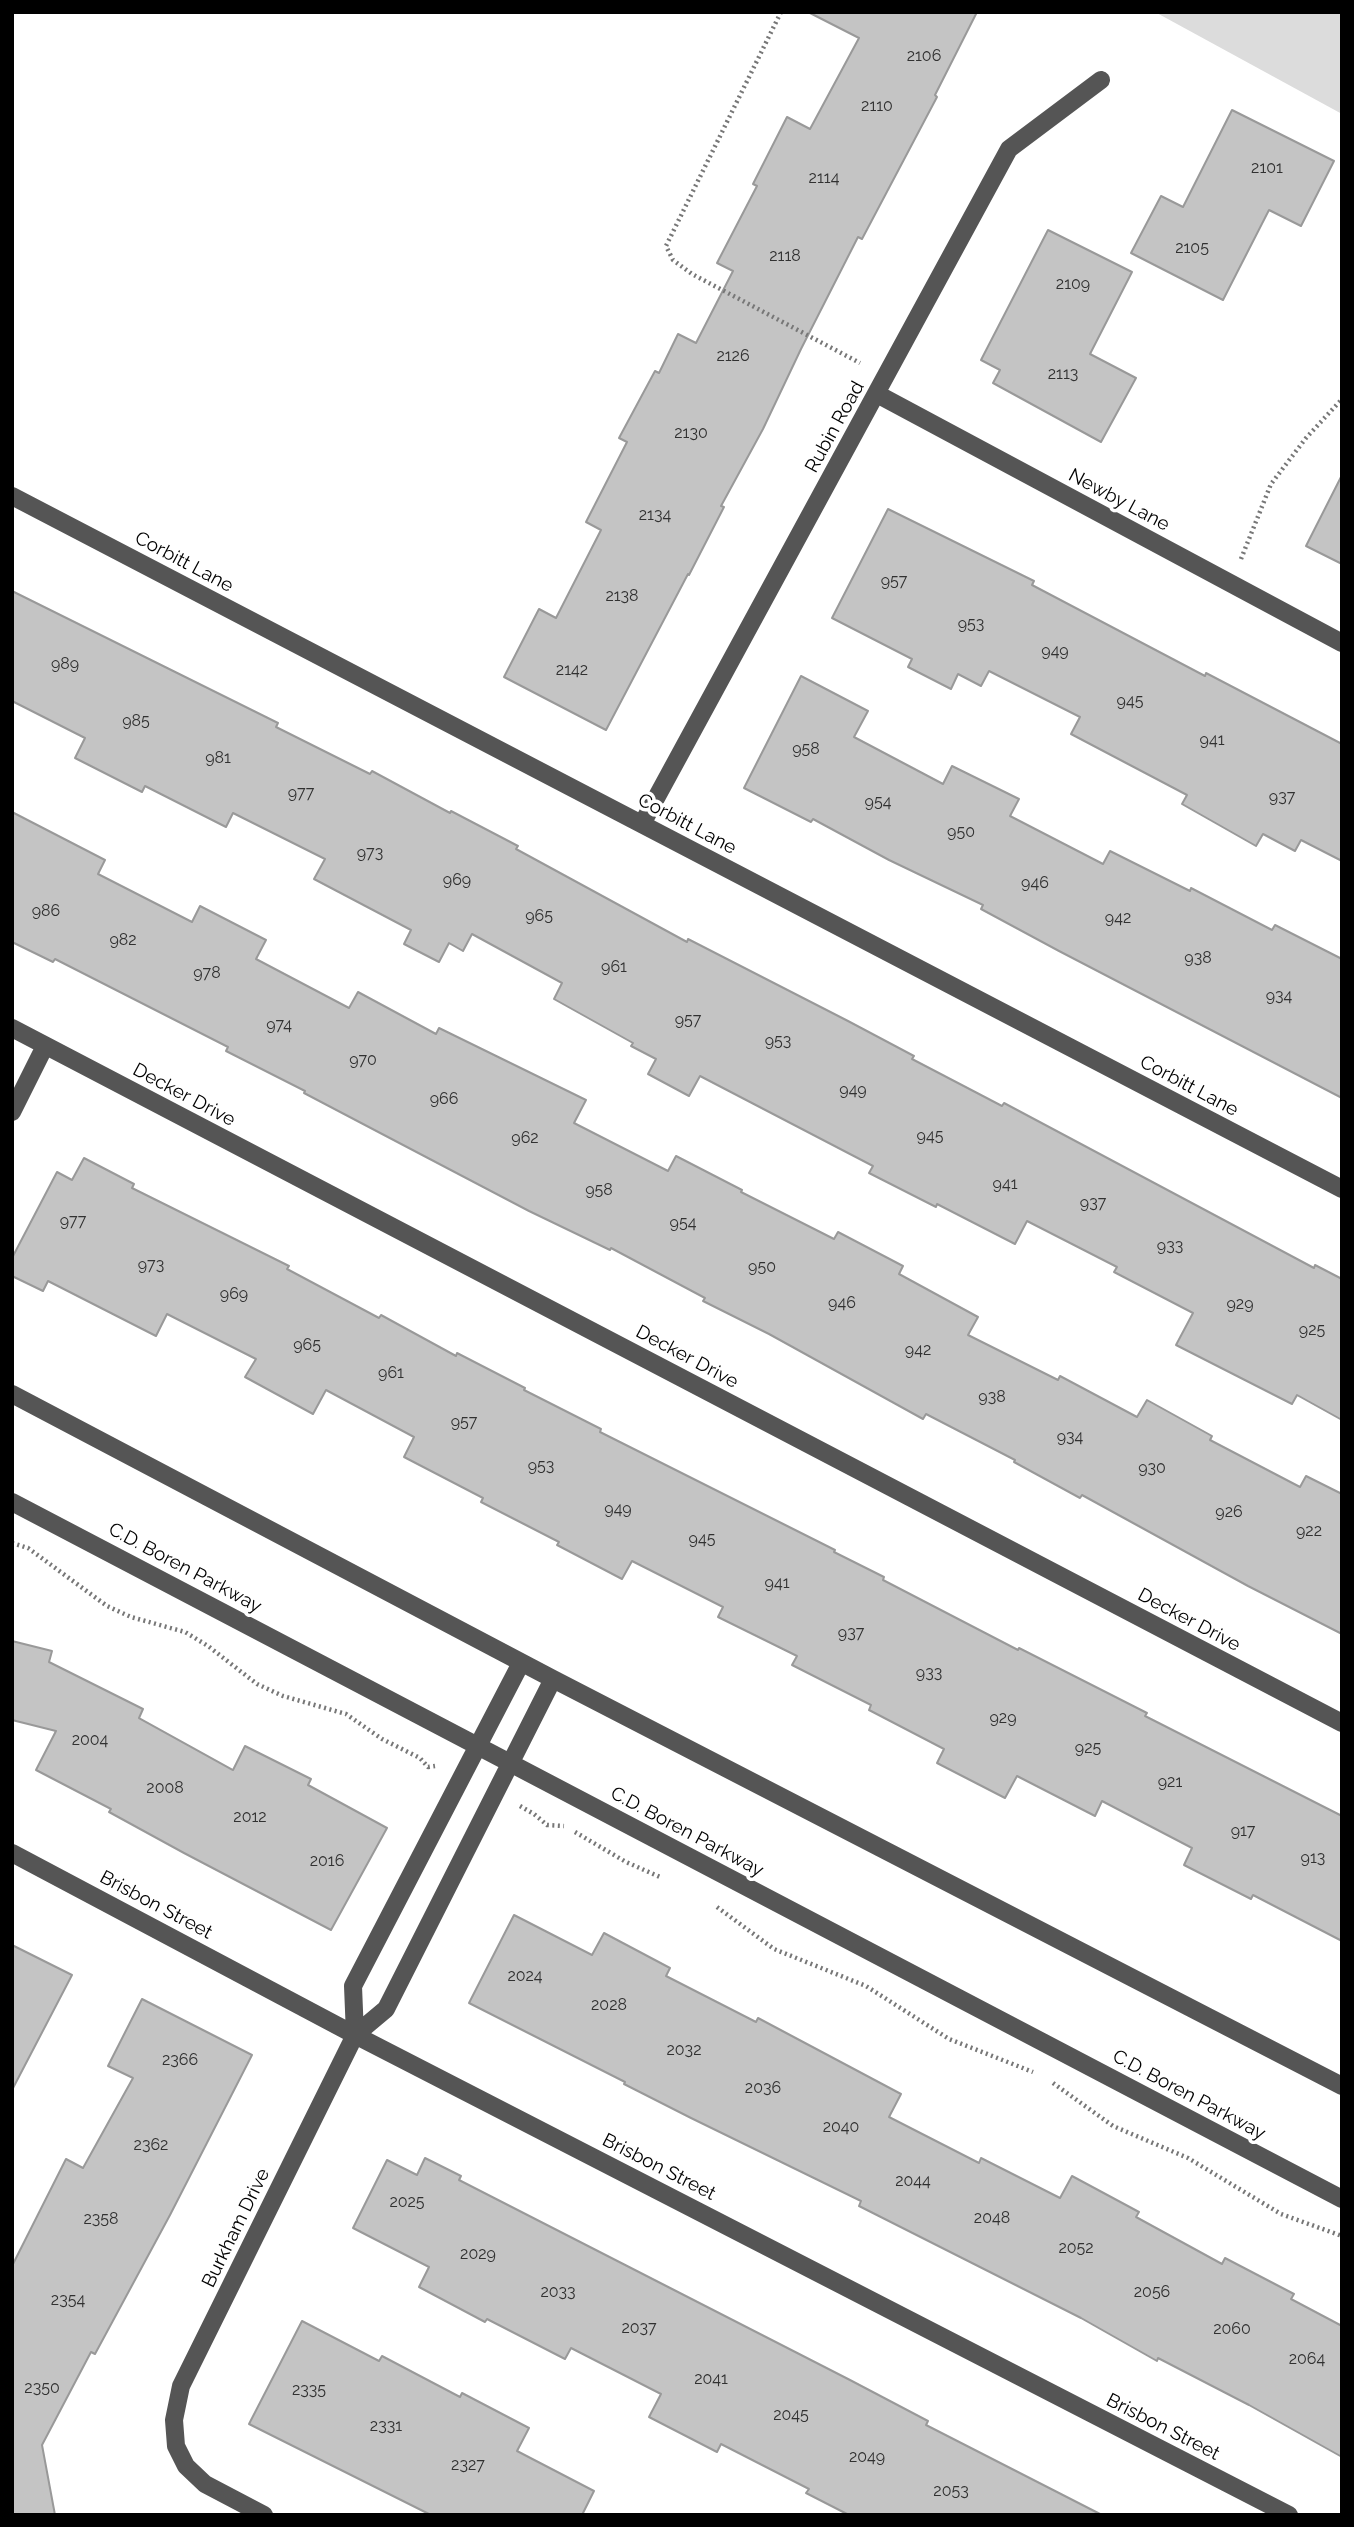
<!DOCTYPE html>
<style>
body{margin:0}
#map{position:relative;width:1354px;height:2527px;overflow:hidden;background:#fff;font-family:Raleway,sans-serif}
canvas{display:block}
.frame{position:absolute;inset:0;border:14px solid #000;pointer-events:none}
</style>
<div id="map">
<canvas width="1354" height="2527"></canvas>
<div class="frame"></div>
</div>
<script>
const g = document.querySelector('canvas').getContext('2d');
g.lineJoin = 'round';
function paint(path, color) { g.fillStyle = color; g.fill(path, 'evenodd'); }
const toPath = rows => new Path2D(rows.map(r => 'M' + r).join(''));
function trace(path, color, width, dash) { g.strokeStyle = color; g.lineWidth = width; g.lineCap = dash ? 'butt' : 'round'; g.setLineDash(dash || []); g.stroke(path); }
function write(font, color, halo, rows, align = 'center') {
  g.font = font + ' Raleway,sans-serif'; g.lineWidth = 7; g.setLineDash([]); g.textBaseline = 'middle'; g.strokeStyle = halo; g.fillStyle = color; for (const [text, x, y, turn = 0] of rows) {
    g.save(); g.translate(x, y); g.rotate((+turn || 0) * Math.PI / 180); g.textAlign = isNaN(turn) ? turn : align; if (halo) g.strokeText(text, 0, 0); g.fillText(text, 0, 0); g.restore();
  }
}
const green = toPath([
 [1155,12,1342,12,1342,114]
]);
const building = toPath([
 [808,12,977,12,935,95,937,97,862,239,858,237,801,349,763,429,721,506,724,507,689,575,688,574,606,730,504,677,539,609,556,618,601,530,586,522,627,442,619,438,655,371,659,373,678,334,696,343,733,271,717,263,757,186,753,184,787,117,810,129,859,38,808,12],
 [1232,110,1334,161,1301,226,1269,210,1223,300,1131,253,1161,196,1183,207,1232,110],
 [1048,230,1132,272,1090,354,1136,378,1101,442,993,383,1000,370,981,360,1048,230],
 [1342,475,1342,564,1306,546,1342,475],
 [888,509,1034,581,1032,585,1205,676,1206,673,1342,744,1342,861,1301,840,1295,851,1263,834,1256,846,1182,804,1187,795,1071,734,1080,717,989,671,981,686,958,674,951,689,908,667,912,659,832,618,888,509],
 [12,591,278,723,276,727,370,774,372,771,450,813,451,811,518,846,516,849,687,942,688,939,848,1021,914,1056,912,1059,1002,1106,1004,1103,1314,1268,1315,1265,1342,1279,1342,1420,1297,1395,1292,1404,1176,1345,1193,1313,1114,1272,1117,1267,1027,1221,1015,1244,937,1204,936,1207,869,1173,873,1166,700,1076,689,1096,648,1074,656,1059,631,1046,633,1043,554,999,562,983,472,934,463,951,449,943,439,962,404,944,411,930,314,879,325,859,233,813,226,827,145,786,142,792,75,758,85,738,12,701,12,591],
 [801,676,868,711,854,737,943,784,952,766,1019,799,1010,816,1103,864,1110,851,1190,891,1191,888,1272,930,1275,925,1342,959,1342,1098,1059,951,981,909,983,905,889,860,813,819,811,822,744,788,801,676],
 [12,812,105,860,98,874,192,922,200,906,266,940,256,959,349,1008,358,992,436,1034,439,1028,586,1100,574,1123,668,1171,676,1156,742,1190,741,1192,834,1239,838,1232,903,1266,899,1274,978,1317,968,1335,1058,1380,1060,1376,1137,1417,1147,1400,1212,1436,1210,1440,1300,1487,1306,1476,1342,1494,1342,1634,1248,1586,1082,1495,1080,1498,1014,1462,1015,1460,926,1414,923,1419,769,1334,703,1301,705,1298,611,1248,610,1250,529,1211,384,1135,304,1093,305,1091,226,1051,228,1047,55,959,53,962,12,942,12,812],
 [84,1158,134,1184,132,1188,289,1266,287,1269,379,1318,381,1315,456,1356,457,1353,525,1388,524,1390,601,1429,600,1432,835,1550,834,1552,884,1577,883,1580,1018,1650,1019,1648,1147,1713,1145,1716,1342,1816,1342,1941,1253,1895,1251,1899,1184,1865,1192,1848,1102,1801,1095,1816,1017,1776,1005,1798,937,1763,944,1749,869,1710,871,1705,792,1665,797,1656,718,1617,723,1607,632,1561,622,1579,557,1545,559,1542,481,1502,483,1498,404,1457,414,1437,326,1390,313,1414,245,1377,256,1359,167,1314,156,1336,48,1281,43,1291,12,1276,12,1258,57,1172,72,1180,84,1158],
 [12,1641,52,1651,49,1662,143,1709,139,1718,233,1770,245,1746,311,1779,308,1785,387,1828,331,1930,184,1853,109,1812,111,1809,36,1770,56,1731,12,1720,12,1641],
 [514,1915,592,1955,604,1933,670,1968,666,1976,756,2022,758,2018,901,2094,889,2117,979,2163,981,2158,1060,2198,1072,2176,1139,2212,1136,2217,1222,2264,1225,2258,1294,2294,1291,2299,1342,2326,1342,2457,1249,2405,1158,2358,1157,2361,1081,2318,859,2206,861,2201,691,2118,624,2084,625,2082,469,2003,514,1915],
 [12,1945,72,1975,12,2090,12,1945],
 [142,1999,252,2055,170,2215,95,2354,91,2352,42,2445,55,2515,12,2515,12,2266,66,2159,83,2168,133,2078,108,2066,142,1999],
 [425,2158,461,2176,459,2180,850,2380,928,2421,926,2425,1102,2515,849,2515,806,2493,809,2489,721,2444,717,2452,649,2417,661,2394,571,2348,565,2359,487,2319,485,2322,419,2287,429,2267,353,2228,387,2160,417,2175,425,2158],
 [302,2321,379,2361,382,2356,460,2397,462,2393,529,2428,517,2451,594,2491,582,2515,431,2515,249,2424,302,2321]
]);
const path = toPath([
 [781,12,666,246,673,260,692,274,860,363],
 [1241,559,1271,484,1306,438,1342,399],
 [12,1543,28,1548,107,1606,131,1617,185,1632,208,1646,257,1684,283,1696,346,1714,382,1739,420,1758,428,1767,435,1766],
 [520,1806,534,1814,547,1825,564,1826],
 [575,1832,626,1862,660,1877],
 [717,1907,774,1949,866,1986,949,2039,1033,2072],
 [1053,2083,1113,2126,1188,2158,1281,2214,1342,2236]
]);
const minor = toPath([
 [877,394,1342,643],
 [12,496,1342,1189],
 [642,824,1009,149,1101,80],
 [12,1028,1342,1723],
 [12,1112,45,1046],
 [12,1394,553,1679,1342,2086],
 [12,1502,1342,2199],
 [12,1853,355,2035,1289,2515],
 [355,2035,353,1986,521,1663],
 [264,2515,205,2484,186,2466,176,2446,174,2420,181,2386,355,2035,386,2009,553,1679]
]);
const numberNames = [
 ["2106",924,56],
 ["2110",877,106],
 ["2101",1267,168],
 ["2114",824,178],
 ["2105",1192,248],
 ["2118",785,256],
 ["2109",1073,284],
 ["2126",733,356],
 ["2113",1063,374],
 ["2130",691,433],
 ["2134",655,515],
 ["957",894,581],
 ["2138",622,596],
 ["953",971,624],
 ["949",1055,651],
 ["989",65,664],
 ["2142",572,670],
 ["945",1130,701],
 ["985",136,721],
 ["941",1212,740],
 ["958",806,749],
 ["981",218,758],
 ["977",301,793],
 ["937",1282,797],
 ["954",878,802],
 ["950",961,832],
 ["973",370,853],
 ["969",457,880],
 ["946",1035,883],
 ["986",46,911],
 ["965",539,916],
 ["942",1118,918],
 ["982",123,940],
 ["938",1198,958],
 ["961",614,967],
 ["978",207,973],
 ["934",1279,996],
 ["957",688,1020],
 ["974",279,1025],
 ["953",778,1041],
 ["970",363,1060],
 ["949",853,1090],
 ["966",444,1099],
 ["945",930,1136],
 ["962",525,1138],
 ["941",1005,1184],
 ["958",599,1190],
 ["937",1093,1203],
 ["977",73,1221],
 ["954",683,1223],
 ["933",1170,1246],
 ["973",151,1265],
 ["950",762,1267],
 ["969",234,1294],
 ["946",842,1303],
 ["929",1240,1304],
 ["925",1312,1330],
 ["965",307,1345],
 ["942",918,1350],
 ["961",391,1373],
 ["938",992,1397],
 ["957",464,1422],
 ["934",1070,1437],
 ["953",541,1466],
 ["930",1152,1468],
 ["949",618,1509],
 ["926",1229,1512],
 ["922",1309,1531],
 ["945",702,1539],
 ["941",777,1583],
 ["937",851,1633],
 ["933",929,1673],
 ["929",1003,1718],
 ["2004",90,1740],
 ["925",1088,1748],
 ["921",1170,1782],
 ["2008",165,1788],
 ["2012",250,1817],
 ["917",1243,1831],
 ["913",1313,1858],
 ["2016",327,1861],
 ["2024",525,1976],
 ["2028",609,2005],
 ["2032",684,2050],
 ["2366",180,2060],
 ["2036",763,2088],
 ["2040",841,2127],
 ["2362",151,2145],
 ["2044",913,2181],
 ["2025",407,2202],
 ["2048",992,2218],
 ["2358",101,2219],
 ["2052",1076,2248],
 ["2029",478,2254],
 ["2033",558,2292],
 ["2056",1152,2292],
 ["2354",68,2300],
 ["2037",639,2328],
 ["2060",1232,2329],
 ["2064",1307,2359],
 ["2041",711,2379],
 ["2350",42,2388],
 ["2335",309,2390],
 ["2045",791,2415],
 ["2331",386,2426],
 ["2049",867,2457],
 ["2327",468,2465],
 ["2053",951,2491]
];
const streetNames = [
 ["Rubin Road",835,427,-61],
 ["Newby Lane",1119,500,28],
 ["Corbitt Lane",184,562,28],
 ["Corbitt Lane",687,824,28],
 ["Corbitt Lane",1189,1086,28],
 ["Decker Drive",184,1095,28],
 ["Decker Drive",687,1357,28],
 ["C.D. Boren Parkway",185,1568,28],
 ["Decker Drive",1189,1620,28],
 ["C.D. Boren Parkway",687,1832,28],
 ["Brisbon Street",156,1905,28],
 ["C.D. Boren Parkway",1189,2095,28],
 ["Brisbon Street",659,2167,27],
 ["Burkham Drive",236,2228,-64],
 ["Brisbon Street",1163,2427,27]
];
paint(green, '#dcdcdc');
paint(building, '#c4c4c4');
trace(building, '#999', 2);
trace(path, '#777', 4.5, [2, 3.5]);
trace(minor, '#555', 18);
write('16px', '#313131', null, numberNames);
write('19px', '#000', '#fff', streetNames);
</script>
